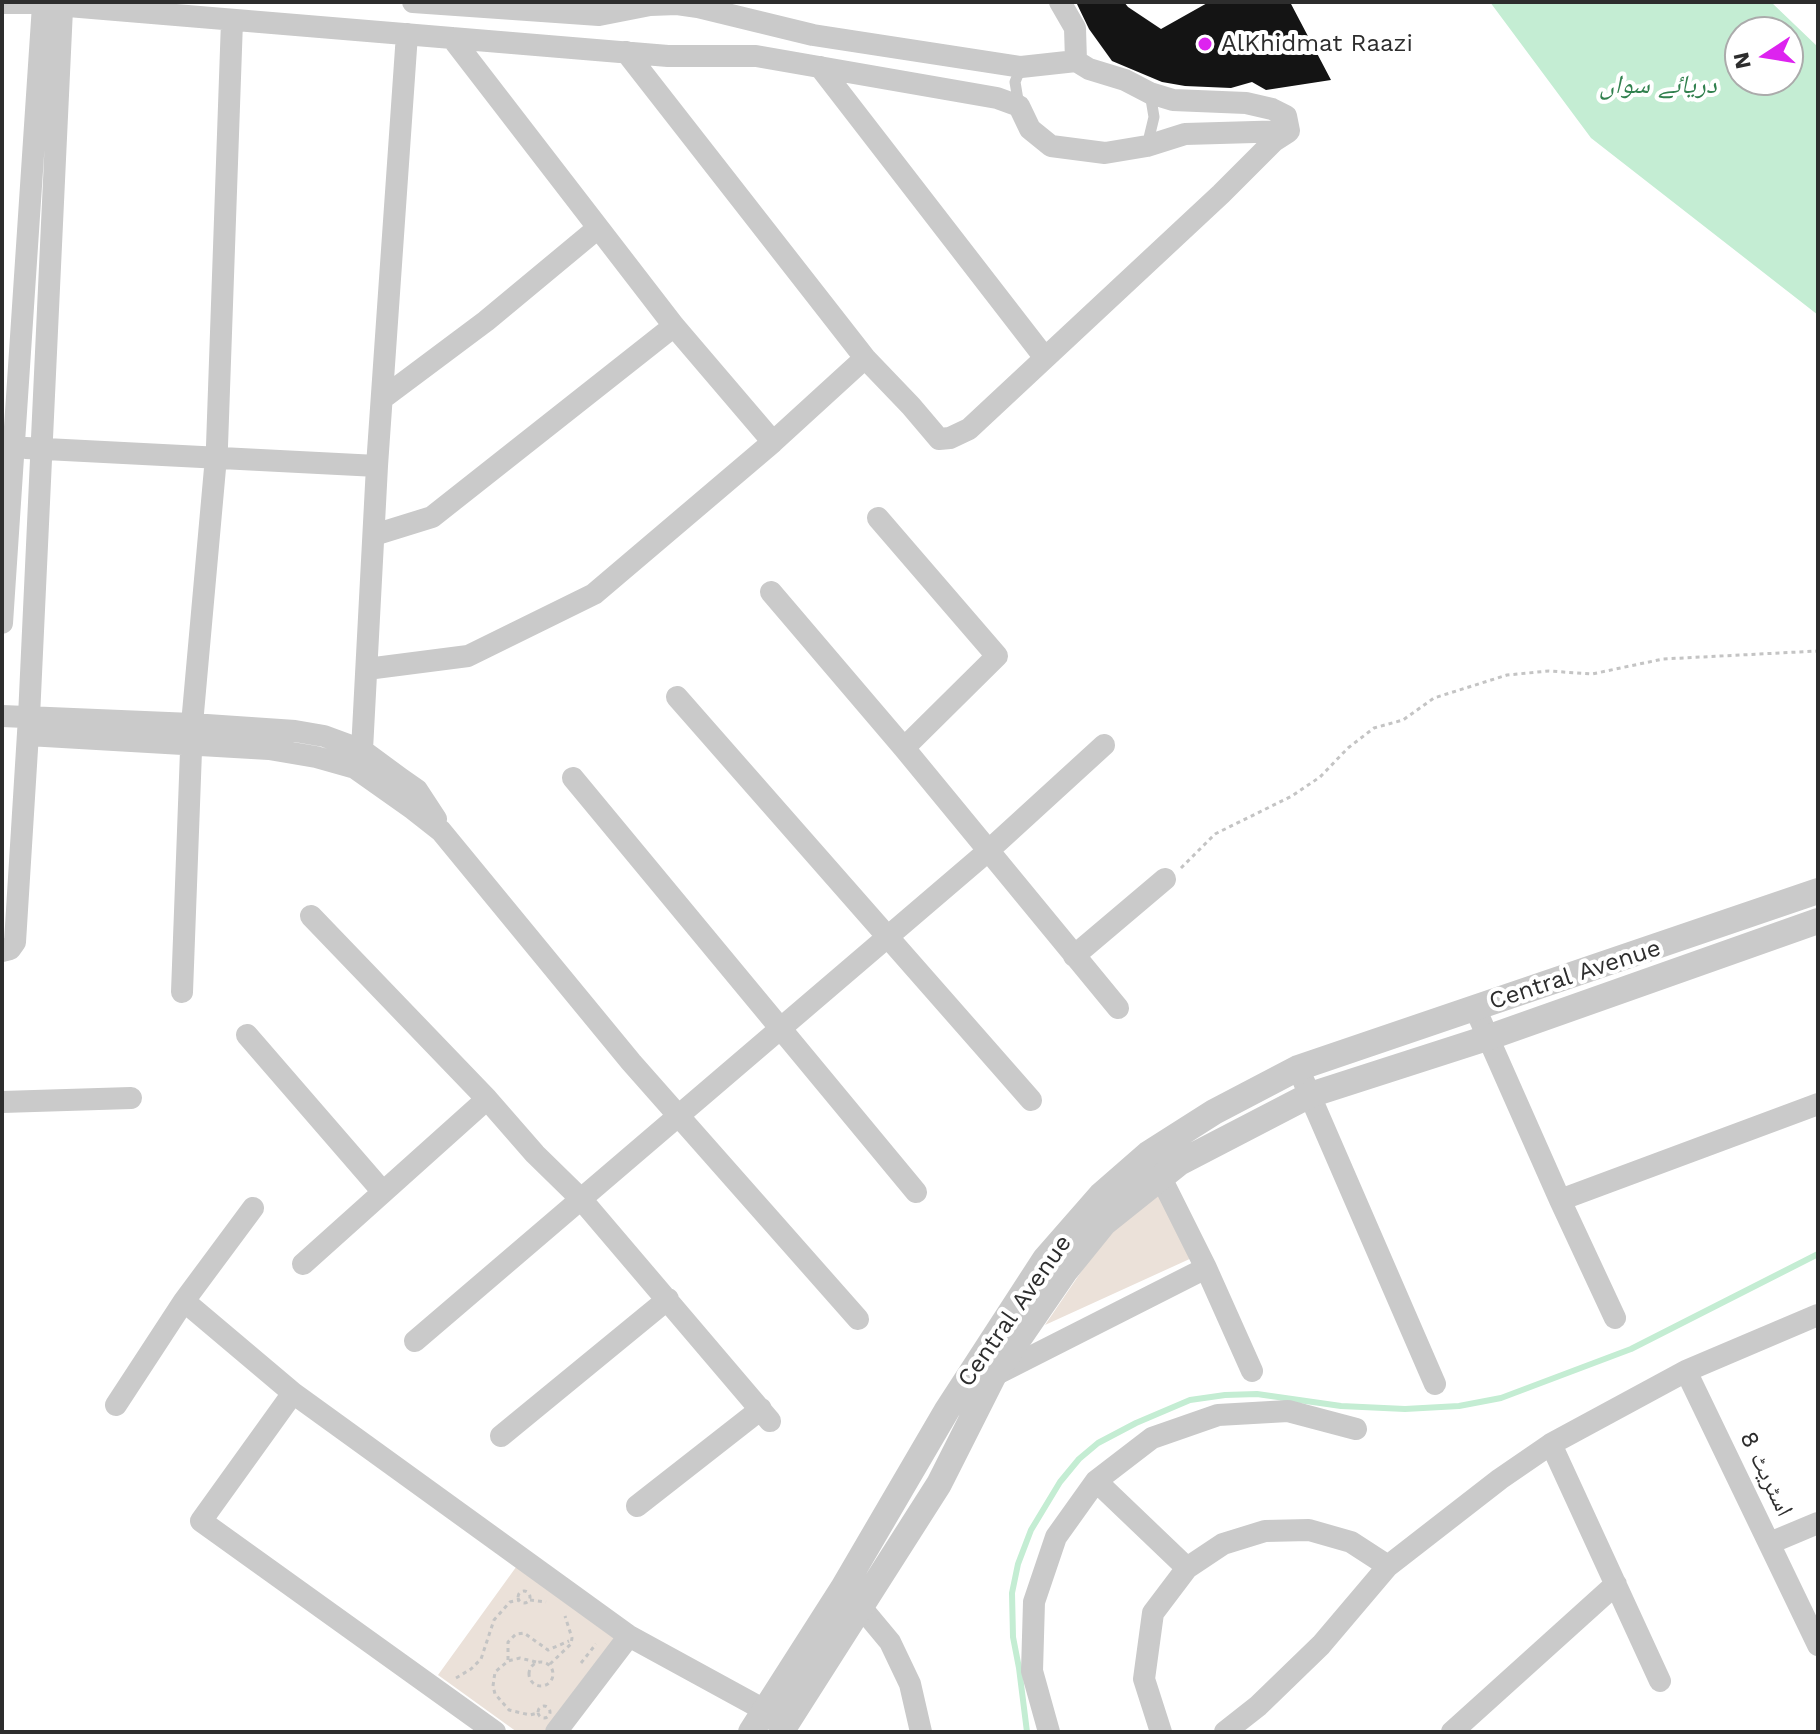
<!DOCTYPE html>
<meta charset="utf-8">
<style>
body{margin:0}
#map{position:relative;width:1820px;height:1734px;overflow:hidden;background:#fff;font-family:"Work Sans",sans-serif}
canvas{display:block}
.frame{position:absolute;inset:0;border:4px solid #2d2d2d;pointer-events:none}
.north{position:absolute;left:1724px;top:16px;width:80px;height:80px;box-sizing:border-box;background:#fff;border:2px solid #ababab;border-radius:50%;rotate:258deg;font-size:22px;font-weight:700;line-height:32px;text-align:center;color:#2d2d2d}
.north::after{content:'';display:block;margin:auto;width:28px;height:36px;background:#dd23ef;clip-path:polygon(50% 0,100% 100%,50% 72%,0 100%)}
</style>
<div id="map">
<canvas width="1820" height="1734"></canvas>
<div class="frame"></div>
<div class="north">N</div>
</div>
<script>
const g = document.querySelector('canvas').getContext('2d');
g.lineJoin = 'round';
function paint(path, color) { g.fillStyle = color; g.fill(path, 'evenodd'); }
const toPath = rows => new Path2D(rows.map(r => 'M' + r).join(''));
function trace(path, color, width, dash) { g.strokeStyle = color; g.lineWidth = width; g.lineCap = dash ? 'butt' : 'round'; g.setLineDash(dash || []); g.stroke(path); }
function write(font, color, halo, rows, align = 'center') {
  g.font = font + ' "Work Sans","Noto Naskh Arabic",sans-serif'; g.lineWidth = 8; g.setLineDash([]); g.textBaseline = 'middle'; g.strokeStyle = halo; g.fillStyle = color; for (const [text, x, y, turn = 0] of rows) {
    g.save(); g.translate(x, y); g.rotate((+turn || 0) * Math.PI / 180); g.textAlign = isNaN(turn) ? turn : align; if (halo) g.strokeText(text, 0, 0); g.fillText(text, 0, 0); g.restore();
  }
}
const green = toPath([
 [1159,1185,1194,1257,1045,1325,1098,1247],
 [519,1563,620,1637,552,1732,517,1732,438,1675]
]);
const water = toPath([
 [1490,2,1771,2,1818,47,1818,315,1591,138],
 [1740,32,1788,32,1788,80,1740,80]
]);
const stream = toPath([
 [1027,1732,1019,1668,1013,1637,1012,1593,1018,1564,1031,1530,1060,1482,1079,1459,1098,1443,1136,1423,1190,1400,1225,1395,1257,1394,1341,1406,1405,1409,1459,1406,1501,1398,1631,1349,1818,1254]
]);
const building = toPath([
 [1076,2,1124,2,1128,7,1161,29,1209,2,1290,2,1331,80,1266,90,1252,82,1231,88,1185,86,1162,82,1112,61,1089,29]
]);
const path = toPath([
 [1181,868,1215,834,1292,796,1320,777,1348,748,1374,728,1403,720,1434,698,1507,675,1549,671,1592,674,1663,659,1818,651],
 '518 1597a6 6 0 1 1 12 0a6 6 0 1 1-12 0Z',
 [530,1600,546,1602],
 [508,1660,508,1642,516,1634,524,1633,548,1650,569,1641],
 '529 1674a12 12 0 1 1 24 0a12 12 0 1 1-24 0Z',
 [536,1662,520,1658,508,1661,495,1672,493,1686,495,1694,509,1710,530,1715,538,1713],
 [581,1663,596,1644],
 [550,1664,571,1644,572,1638,565,1616],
 [456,1678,471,1669,481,1659,494,1620,510,1602,519,1600],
 '538 1712a6 6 0 1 1 12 0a6 6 0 1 1-12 0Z'
]);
const service = toPath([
 [1019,106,1015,82,1021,67],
 [1147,146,1154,117,1150,93]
]);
const minor = toPath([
 [1060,2,1075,28,1076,61],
 [2,3,41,3],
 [68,6,668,56,756,56,997,98,1019,106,1030,129,1051,146,1105,153,1147,146,1185,134,1289,131,1286,116,1272,109,1246,103,1173,100,1150,93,1125,80,1089,69,1076,61,1021,67,813,35,698,7,677,4,650,5,599,15,413,2],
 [452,38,674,326,773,442],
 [820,67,1045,358],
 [865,358,911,406,939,439,950,438,969,429,1221,194,1274,141,1288,132],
 [383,398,486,321,598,228],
 [26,448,377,466],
 [878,518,997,656,904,748],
 [374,535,432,517,674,326],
 [771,592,904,748,1118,1008],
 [2,623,43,5],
 [367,669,468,656,594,594,773,442,865,358,626,52],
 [677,697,1031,1100],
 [2,716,192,724,295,731,324,736,362,750,400,778,417,790,436,819],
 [28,735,269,749,316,757,355,768,413,809,441,831,631,1062,858,1319],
 [362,750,377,466,407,34],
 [573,778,916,1192],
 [311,916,487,1099,535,1154,581,1199,770,1421],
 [2,951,10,949,15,942,29,717,62,9],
 [1074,956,1165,879],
 [182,992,192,724,217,446,232,21],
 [1475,1008,1560,1200,1615,1318],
 [247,1035,383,1192],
 [1298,1068,1435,1384],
 [2,1102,131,1098],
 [1153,1162,1206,1268,1252,1371],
 [1560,1200,1818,1104],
 [303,1264,487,1099],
 [184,1301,293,1393,629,1636,779,1718],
 [415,1341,988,851,1104,745],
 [1686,1371,1818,1645],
 [993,1376,1206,1268],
 [293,1393,201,1521,495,1732],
 [116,1405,184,1301,253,1208],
 [501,1436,668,1299],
 [1551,1444,1660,1681],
 [1096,1481,1187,1568],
 [637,1506,761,1409],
 [1770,1543,1818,1523],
 [850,1594,890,1642,910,1684,921,1732],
 [556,1732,629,1636],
 [1049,1732,1032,1671,1034,1602,1056,1537,1096,1481,1152,1438,1218,1415,1288,1411,1356,1429],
 [1161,1732,1144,1679,1153,1613,1187,1568,1223,1544,1265,1531,1309,1530,1351,1542,1388,1566],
 [1225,1732,1258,1706,1321,1645,1388,1566,1500,1479,1551,1444,1686,1371,1818,1315],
 [1452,1732,1616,1584]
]);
const tertiary = toPath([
 [751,1732,843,1588,947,1410,1045,1259,1101,1195,1148,1154,1214,1112,1298,1068,1818,891],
 [781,1732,939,1484,994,1375,1066,1270,1104,1223,1179,1163,1310,1095,1487,1038,1818,921]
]);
const markers = [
 [1205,44,8,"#dd23ef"]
];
const poiNames = [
 ["AlKhidmat Raazi",1221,44]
];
const streetNames = [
 ["Central Avenue",1575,975,-18],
 ["Central Avenue",1015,1311,-55],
 ["اسٹریٹ 8",1766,1474,64]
];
const waterNames = [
 ["دریائے سواں",1658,85]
];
paint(green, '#ebe1d9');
paint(water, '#c4edd3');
trace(stream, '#c4edd3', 6);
paint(building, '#141414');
trace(path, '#c4c4c4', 3, [4, 4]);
trace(service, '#cacaca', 11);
trace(minor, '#cacaca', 22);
trace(tertiary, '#cacaca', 26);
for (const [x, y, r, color] of markers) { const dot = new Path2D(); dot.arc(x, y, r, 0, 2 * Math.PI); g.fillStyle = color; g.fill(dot); trace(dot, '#fff', 3); }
write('24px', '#2d2d2d', '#fff', poiNames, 'left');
write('24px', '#2d2d2d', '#fff', streetNames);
write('italic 26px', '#31804e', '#fff', waterNames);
</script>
